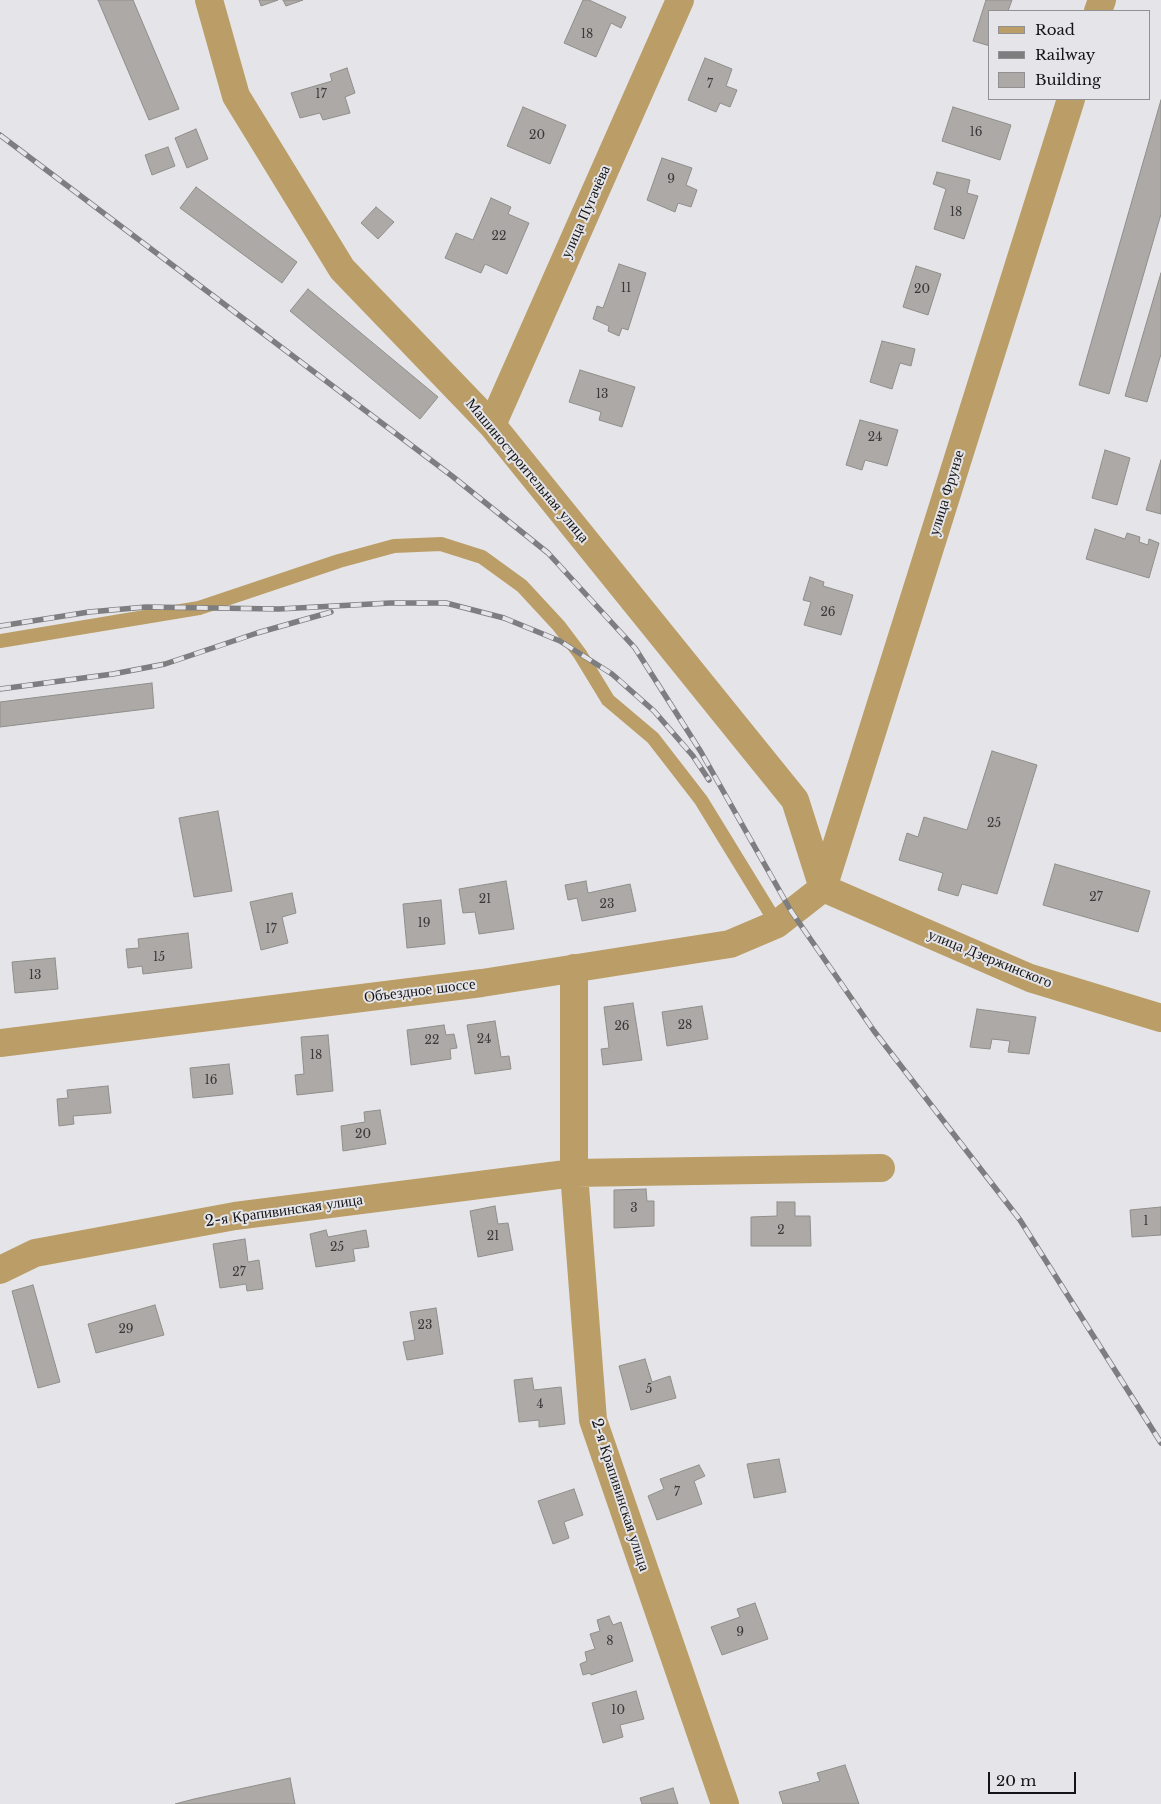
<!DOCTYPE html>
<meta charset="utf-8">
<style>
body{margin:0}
#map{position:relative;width:1161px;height:1804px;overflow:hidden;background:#e5e5e9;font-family:"Libre Baskerville",serif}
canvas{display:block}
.legend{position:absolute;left:988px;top:10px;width:162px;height:90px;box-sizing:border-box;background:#e5e5e9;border:1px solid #919194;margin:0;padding:6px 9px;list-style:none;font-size:15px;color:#141315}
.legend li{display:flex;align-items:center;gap:10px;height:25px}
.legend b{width:25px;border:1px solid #919194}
.scale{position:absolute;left:988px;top:1772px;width:88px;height:22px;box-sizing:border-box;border:2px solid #141315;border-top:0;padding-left:6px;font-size:15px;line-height:18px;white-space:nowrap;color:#141315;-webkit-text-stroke:4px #e5e5e9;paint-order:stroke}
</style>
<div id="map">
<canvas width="1161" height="1804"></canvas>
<ul class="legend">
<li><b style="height:6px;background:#bb9e67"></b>Road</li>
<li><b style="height:6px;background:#7e7e81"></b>Railway</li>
<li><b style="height:14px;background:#aca9a6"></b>Building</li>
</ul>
<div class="scale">20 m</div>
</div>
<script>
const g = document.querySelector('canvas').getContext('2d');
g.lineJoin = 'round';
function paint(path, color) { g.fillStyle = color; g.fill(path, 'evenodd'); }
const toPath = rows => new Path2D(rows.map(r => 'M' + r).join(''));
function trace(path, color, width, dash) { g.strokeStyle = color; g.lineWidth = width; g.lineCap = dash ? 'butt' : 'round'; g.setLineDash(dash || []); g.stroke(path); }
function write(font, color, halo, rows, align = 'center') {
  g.font = font + ' "Libre Baskerville",serif'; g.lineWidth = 4; g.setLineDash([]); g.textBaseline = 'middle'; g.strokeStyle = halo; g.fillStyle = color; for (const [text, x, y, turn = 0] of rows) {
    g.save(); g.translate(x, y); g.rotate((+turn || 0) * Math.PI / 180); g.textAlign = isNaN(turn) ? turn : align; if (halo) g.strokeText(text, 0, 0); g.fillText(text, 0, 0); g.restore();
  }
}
const building = toPath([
 [98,0,133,0,179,109,149,120,98,0],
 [259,0,278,0,261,6,259,0],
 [283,0,303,0,286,6,283,0],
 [583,0,589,0,626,17,621,28,611,23,596,57,564,43,583,0],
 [986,0,1012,0,1008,11,990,11,990,46,973,41,986,0],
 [705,58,732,69,726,86,737,90,730,107,720,103,716,112,688,100,705,58],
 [347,68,355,93,345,97,350,113,323,120,320,113,300,118,291,93,332,81,330,74,347,68],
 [1161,100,1161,214,1109,394,1079,385,1161,100],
 [523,107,566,125,550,164,507,146,523,107],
 [953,107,1011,125,1000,160,942,141,953,107],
 [196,129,208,159,187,168,175,138,196,129],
 [168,147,175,166,152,175,145,155,168,147],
 [662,158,692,168,686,185,697,190,691,207,678,203,675,212,647,200,662,158],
 [937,172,970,180,967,193,978,196,964,239,934,229,946,189,933,184,937,172],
 [196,187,297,262,282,283,180,208,196,187],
 [491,198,511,207,508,214,529,223,507,274,485,264,481,273,445,258,456,233,473,240,491,198],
 [376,207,394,222,378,239,361,223,376,207],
 [619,264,646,273,628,330,622,328,619,336,608,331,609,326,593,319,597,306,603,308,619,264],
 [916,266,941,274,928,315,903,307,916,266],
 [1161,273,1161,354,1147,402,1125,396,1161,273],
 [308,289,438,397,420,419,290,311,308,289],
 [882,341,915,349,911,366,900,363,892,389,870,382,882,341],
 [580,370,635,387,622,427,599,420,601,412,569,402,580,370],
 [860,420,898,430,887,466,865,460,862,470,846,465,860,420],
 [1105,450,1130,458,1117,505,1092,498,1105,450],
 [1161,460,1161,514,1146,510,1161,460],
 [1095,529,1125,539,1127,533,1140,537,1139,542,1148,545,1149,539,1159,543,1149,578,1086,559,1095,529],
 [810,577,824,582,823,586,853,595,841,635,804,625,811,602,803,600,810,577],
 [152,683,154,708,0,727,0,702,152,683],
 [992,751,1037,765,997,894,962,884,958,896,938,890,943,873,899,860,907,833,918,837,924,817,967,830,992,751],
 [218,811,232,891,194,897,179,818,218,811],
 [1055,864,1150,891,1138,932,1043,905,1055,864],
 [506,881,514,929,479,934,475,912,463,913,459,889,506,881],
 [586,881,588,893,630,884,636,911,582,921,577,898,568,900,565,885,586,881],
 [292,893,296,913,282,917,288,943,261,950,250,902,292,893],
 [441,900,445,944,407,948,403,904,441,900],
 [188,933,192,968,143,974,142,966,128,968,126,949,139,948,138,939,188,933],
 [55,958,58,989,15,993,12,962,55,958],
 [633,1003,642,1060,603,1065,601,1049,609,1048,604,1007,633,1003],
 [702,1006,708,1039,667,1046,662,1012,702,1006],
 [977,1009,1036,1017,1029,1054,1008,1052,1010,1041,992,1039,990,1049,970,1047,977,1009],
 [495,1021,501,1057,509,1056,511,1069,475,1074,467,1025,495,1021],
 [444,1025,446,1035,454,1034,457,1048,450,1049,451,1059,411,1065,407,1030,444,1025],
 [328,1035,333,1091,297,1095,295,1075,304,1074,301,1037,328,1035],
 [229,1064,233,1094,193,1098,190,1068,229,1064],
 [108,1086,111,1113,73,1116,74,1124,59,1126,57,1099,68,1098,67,1090,108,1086],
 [380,1110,386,1144,343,1151,341,1126,365,1122,364,1112,380,1110],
 [646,1189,647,1201,654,1201,654,1226,614,1228,614,1190,646,1189],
 [777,1202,795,1202,795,1216,810,1216,811,1246,751,1246,751,1217,777,1216,777,1202],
 [495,1206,498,1224,508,1223,513,1250,478,1257,470,1211,495,1206],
 [1161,1207,1161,1235,1132,1237,1130,1210,1161,1207],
 [326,1230,328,1237,366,1230,369,1247,353,1249,355,1261,316,1267,310,1234,326,1230],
 [245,1239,248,1262,259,1260,263,1289,247,1291,246,1284,220,1288,213,1244,245,1239],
 [33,1285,60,1382,38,1388,12,1291,33,1285],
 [155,1305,164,1335,96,1353,88,1324,155,1305],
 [436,1308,443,1354,407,1360,403,1342,415,1340,410,1312,436,1308],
 [645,1359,652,1382,670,1376,676,1398,631,1410,619,1366,645,1359],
 [532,1378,534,1390,561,1387,565,1424,539,1427,539,1420,519,1422,514,1380,532,1378],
 [779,1459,786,1492,754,1498,747,1464,779,1459],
 [699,1465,705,1476,694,1481,702,1504,657,1520,648,1496,664,1489,660,1479,699,1465],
 [574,1489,583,1515,564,1522,569,1538,553,1544,538,1501,574,1489],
 [755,1603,768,1639,722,1655,711,1627,740,1617,737,1609,755,1603],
 [609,1616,613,1625,621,1622,633,1661,591,1675,590,1673,583,1675,580,1664,587,1661,585,1652,595,1649,590,1634,600,1631,597,1620,609,1616],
 [636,1691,644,1719,620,1725,623,1737,603,1743,592,1703,636,1691],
 [845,1765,859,1804,783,1804,779,1792,820,1781,817,1773,845,1765],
 [290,1778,295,1804,175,1804,194,1799,290,1778],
 [673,1788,678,1804,642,1804,640,1798,673,1788]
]);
const service = toPath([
 [0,641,199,608,339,561,394,546,441,544,482,557,522,586,559,626,580,654,608,700,653,738,701,800,777,924]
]);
const minor = toPath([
 [209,0,236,96,342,269,492,425,795,800,823,888],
 [1098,11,1102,0],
 [492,425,680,0],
 [823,888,1071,99],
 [823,888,1030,978,1161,1018],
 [574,968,574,1173,593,1420,725,1804],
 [0,1043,482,983,730,944,777,924,823,888],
 [0,1270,35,1253,235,1216,574,1173,881,1168]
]);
const rail = toPath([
 [0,135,452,476,548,553,635,648,701,752,791,911,874,1031,1020,1220,1161,1443],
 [0,626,89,612,146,607,279,609,390,603,446,603,504,618,560,641,612,674,654,711,693,756,709,780],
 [0,689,113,674,165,664,257,633,331,612]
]);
const numberNames = [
 ["18",587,35],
 ["7",710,85],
 ["17",321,95],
 ["16",976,133],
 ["20",537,136],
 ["9",671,180],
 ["18",956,213],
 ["22",499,237],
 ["11",626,289],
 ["20",922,290],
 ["13",602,395],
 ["24",875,438],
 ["26",828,613],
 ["25",994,824],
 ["27",1096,898],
 ["21",485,900],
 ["23",607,905],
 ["19",424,924],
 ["17",271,930],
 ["15",159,958],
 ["13",35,976],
 ["28",685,1026],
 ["26",622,1027],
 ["24",484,1040],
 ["22",432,1041],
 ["18",316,1056],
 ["16",211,1081],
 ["20",363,1135],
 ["3",634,1209],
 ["1",1146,1222],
 ["2",781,1231],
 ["21",493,1237],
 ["25",337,1248],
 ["27",239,1273],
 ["23",425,1326],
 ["29",126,1330],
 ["5",649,1390],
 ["4",540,1405],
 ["7",677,1493],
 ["9",740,1633],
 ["8",610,1642],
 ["10",618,1711]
];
const streetNames = [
 ["улица Пугачёва",586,212,-66],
 ["Машиностроительная улица",527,471,50],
 ["улица Фрунзе",947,493,-73],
 ["улица Дзержинского",990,959,22],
 ["Объездное шоссе",420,991,-7],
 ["2-я Крапивинская улица",284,1211,-8],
 ["2-я Крапивинская улица",620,1495,72]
];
paint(building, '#aca9a6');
trace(building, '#908e8b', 1);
trace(service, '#bb9e67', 14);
trace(minor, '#bb9e67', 28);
trace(rail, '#7e7e81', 5.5);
trace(rail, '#e5e5e9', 4, [11]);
write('12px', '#3a3839', null, numberNames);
write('15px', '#141315', '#e5e5e9', streetNames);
</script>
